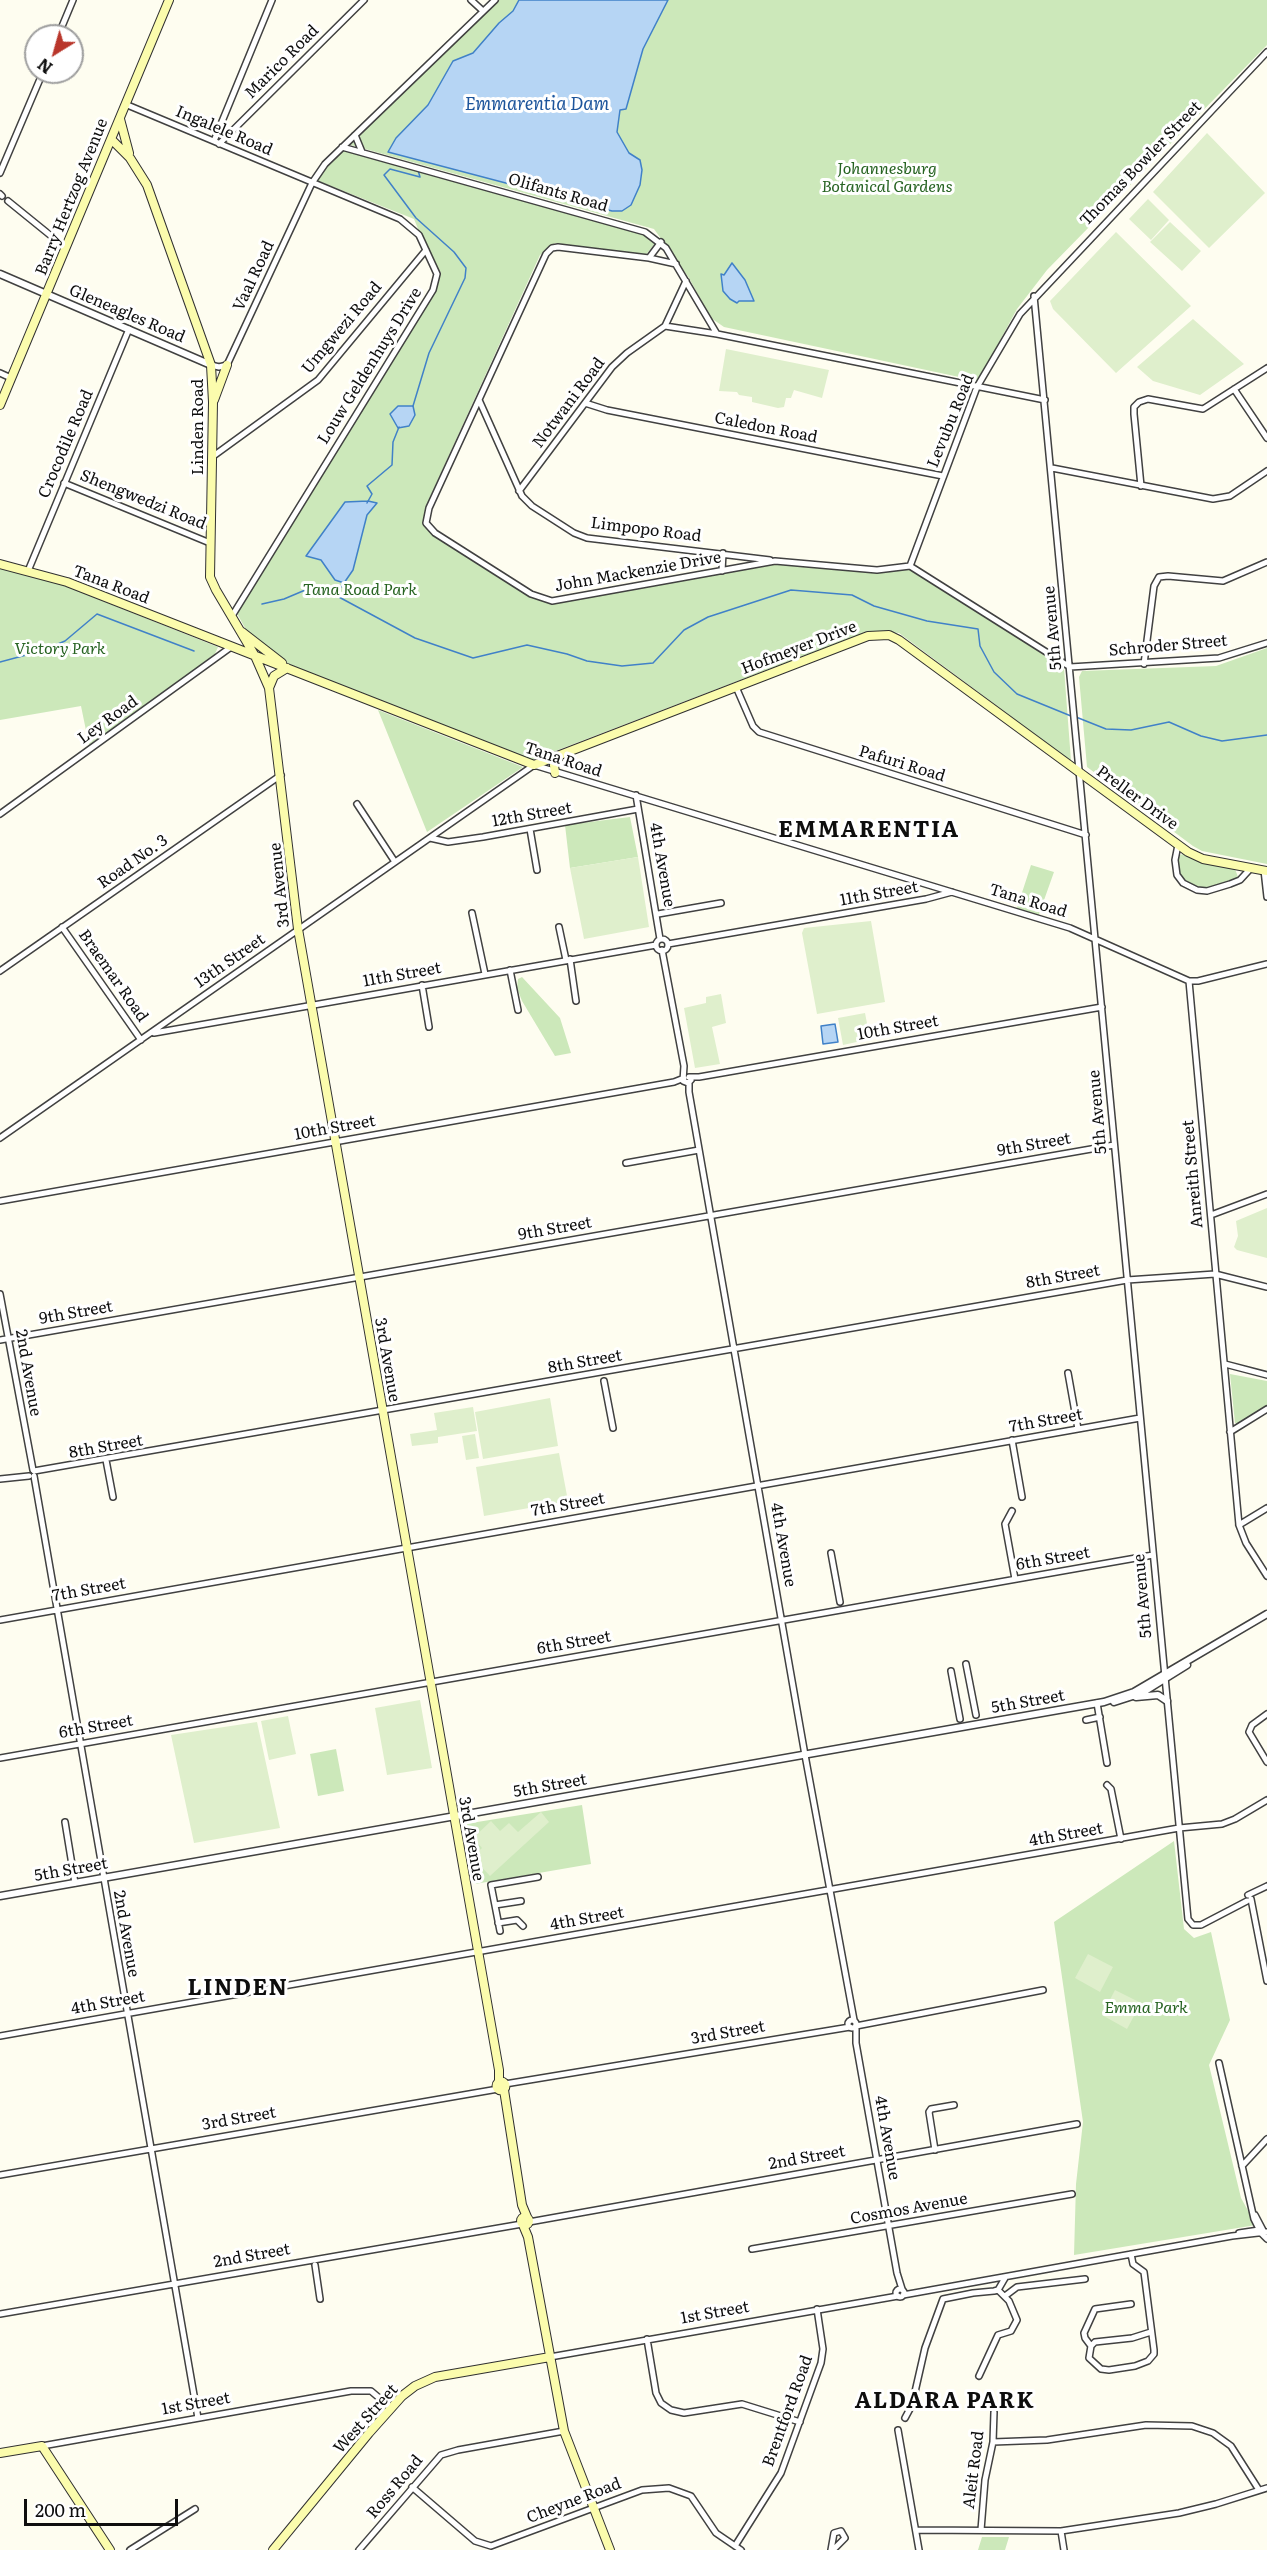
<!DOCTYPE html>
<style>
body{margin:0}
#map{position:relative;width:1267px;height:2550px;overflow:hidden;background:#fefdf0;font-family:Literata,serif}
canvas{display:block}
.north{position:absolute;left:24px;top:24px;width:60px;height:60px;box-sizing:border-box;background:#fff;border:2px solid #9f9f9f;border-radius:50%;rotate:217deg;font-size:16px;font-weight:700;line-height:24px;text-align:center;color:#0e0e0e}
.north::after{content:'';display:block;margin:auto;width:21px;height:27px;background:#b9362b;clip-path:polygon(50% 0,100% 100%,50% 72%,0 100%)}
.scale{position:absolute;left:24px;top:2499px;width:154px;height:27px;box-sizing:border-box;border:3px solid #0e0e0e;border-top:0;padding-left:8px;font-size:18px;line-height:21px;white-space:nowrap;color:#0e0e0e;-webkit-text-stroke:4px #fff;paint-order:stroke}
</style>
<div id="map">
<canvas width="1267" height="2550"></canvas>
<div class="north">N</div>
<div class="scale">200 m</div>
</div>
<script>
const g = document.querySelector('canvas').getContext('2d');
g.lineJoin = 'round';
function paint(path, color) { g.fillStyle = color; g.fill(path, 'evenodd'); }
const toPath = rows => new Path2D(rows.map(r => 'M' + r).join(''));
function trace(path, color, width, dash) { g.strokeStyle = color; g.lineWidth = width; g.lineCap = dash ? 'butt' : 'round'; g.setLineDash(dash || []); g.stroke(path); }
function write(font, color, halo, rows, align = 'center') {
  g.font = font + ' Literata,serif'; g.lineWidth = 6; g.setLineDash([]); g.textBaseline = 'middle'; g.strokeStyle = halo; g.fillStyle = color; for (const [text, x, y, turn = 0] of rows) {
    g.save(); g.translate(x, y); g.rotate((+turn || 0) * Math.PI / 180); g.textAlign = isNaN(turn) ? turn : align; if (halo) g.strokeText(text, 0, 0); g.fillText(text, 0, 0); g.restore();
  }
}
const green = toPath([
 [493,0,1267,0,1267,45,1047,270,1017,309,978,381,724,327,711,318,689,278,654,229,347,144],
 [343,149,640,232,656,242,645,256,555,243,540,255,425,508,431,528,534,594,553,600,774,559,869,571,910,567,1064,668,1071,761,899,633,868,631,532,760,368,697,258,651,235,610,441,273,426,248,414,219,316,180],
 [0,563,25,570,218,647,214,656,89,745,81,706,0,720],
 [1267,648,1267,864,1202,851,1193,846,1087,767,1079,677,1082,671,1216,666],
 [378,710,523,767,427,832],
 [630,817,638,857,570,868,565,825],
 [1183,854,1199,861,1235,869,1238,877,1219,886,1201,890,1180,879,1177,859,1180,855],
 [1031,865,1054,872,1038,917,1016,911],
 [522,977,560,1018,571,1053,555,1056,522,1001,517,988,518,979],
 [1230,1374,1267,1381,1267,1408,1242,1424,1235,1423],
 [336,1749,344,1791,318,1796,310,1754],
 [582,1805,591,1864,475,1884,465,1824],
 [1174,1841,1184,1929,1194,1938,1211,1932,1230,2020,1209,2065,1241,2198,1256,2225,1074,2255,1076,2184,1083,2122,1054,1922],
 [982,2537,1009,2537,1005,2550,978,2550]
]);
const pitch = toPath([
 [1207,133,1265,193,1209,248,1153,192],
 [1148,199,1169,220,1151,240,1129,219],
 [1170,222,1201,251,1182,271,1150,242],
 [1116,232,1191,306,1116,373,1053,309,1050,301],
 [1193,319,1244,364,1200,395,1153,381,1137,367],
 [726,349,829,370,822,398,794,390,791,398,786,398,784,407,778,408,752,402,752,397,739,395,737,392,719,391],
 [638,857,649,927,584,939,570,868],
 [871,921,885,1002,817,1014,802,933,804,928],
 [721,994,726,1023,712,1027,720,1064,695,1068,684,1008,706,1003,706,997],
 [865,1013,870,1039,843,1045,838,1018],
 [1267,1208,1267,1258,1237,1250,1234,1247,1238,1236,1236,1221],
 [550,1398,558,1446,483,1459,475,1412],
 [473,1407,477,1431,438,1437,438,1443,412,1446,410,1434,437,1430,434,1413],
 [475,1434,479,1458,466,1460,462,1436],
 [559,1453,568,1501,484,1516,476,1467],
 [420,1700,432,1768,387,1775,375,1708],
 [288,1716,296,1754,269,1760,261,1721],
 [257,1722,280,1828,194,1843,171,1735],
 [541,1812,549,1822,490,1876,472,1857,482,1848,473,1838,491,1821,500,1831,509,1823,518,1832],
 [1088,1954,1113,1967,1100,1992,1075,1978],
 [1115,1990,1141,2003,1127,2029,1102,2015]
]);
const water = toPath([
 [519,0,668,0,643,49,626,109,620,110,617,132,629,153,640,160,642,170,640,185,631,205,622,211,612,211,388,152,396,138,428,105,453,61,473,53,499,23,513,11,519,0],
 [732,263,745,280,754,301,739,301,737,303,730,299,723,291,721,274,724,275,732,263],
 [398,406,413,406,415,415,409,426,398,428,390,414,398,406],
 [368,501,377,503,367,515,353,570,344,583,335,580,321,560,306,556,345,502,368,501],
 [835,1024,838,1042,823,1044,821,1026,835,1024]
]);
const stream = toPath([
 [413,406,429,353,465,278,466,268,454,252,416,218,384,175,390,169,420,177,418,170],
 [367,503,372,494,367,486,392,465,393,442,399,427],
 [337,596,415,638,473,658,527,645,567,654,587,661,622,666,653,663,684,630,708,617,791,590,852,595,874,606,927,621,978,629,980,646,994,672,1017,694,1071,716],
 [262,604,284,599,310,588,337,596,343,582],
 [0,662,41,651,65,641,97,614,194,651],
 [1076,717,1106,729,1131,730,1169,722,1201,736,1222,741,1267,735]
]);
const minor = toPath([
 [471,0,483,11],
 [58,36,73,0],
 [125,104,400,219,419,235,437,274,433,290,232,616],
 [355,135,362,152],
 [214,141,272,0],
 [219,144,364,0],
 [342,147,645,232,666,248,717,334,1045,400],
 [0,173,43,72],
 [0,194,2,196],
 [8,201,66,248],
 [661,242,649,258,558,247,552,248,546,254,429,508,426,523,435,533,531,594,552,601,775,561,877,570,910,566,1070,667,1219,658,1267,643],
 [649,258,676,264],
 [1034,296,1188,1919,1193,1925,1201,1925,1247,1901],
 [665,326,717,334],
 [211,365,219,367,227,365,312,183,325,164,495,0],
 [0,373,11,378],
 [1234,389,1267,438],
 [479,400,522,496,532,506,574,533,587,538,770,560],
 [585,403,607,410,943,476],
 [212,457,318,380,426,250],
 [1052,468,1213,499,1230,496,1267,471],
 [64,483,210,543],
 [1141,486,1134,414,1134,407,1139,402,1148,399,1203,409,1267,368],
 [519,491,612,367,627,353,665,326,686,281],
 [910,566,977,387,1020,314,1267,52],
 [28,571,129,329],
 [722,571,723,553],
 [1144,664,1154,586,1159,577,1168,576,1223,581,1267,562],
 [736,687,753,726,759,732,1086,835],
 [636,795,660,939],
 [357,804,395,862],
 [0,814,231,647],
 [530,829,537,870],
 [430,838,448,842,483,837,638,809],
 [1178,845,1175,860,1177,875,1183,883,1197,890,1207,891,1230,884,1240,880,1251,868],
 [1264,870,1267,897],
 [472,913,485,974],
 [658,914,721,903],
 [62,927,141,1040],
 [559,927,566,960],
 '656 945a6 6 0 1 1 12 0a6 6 0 1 1-12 0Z',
 [668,944,926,899,952,892],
 [662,950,684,1066,683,1081,688,1083,691,1080],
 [570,959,576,1001],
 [510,970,518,1010],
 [0,971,281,775],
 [1189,981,1239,1525,1246,1543,1267,1576],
 [422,985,429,1027],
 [154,1033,656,945],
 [689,1077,699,1077,1102,1007],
 [689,1083,689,1092,805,1755,854,2020],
 [0,1138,534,765,1070,928,1189,981,1198,981,1267,964],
 [626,1163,699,1150],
 [0,1201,674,1082,684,1078],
 [1211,1215,1267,1194],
 [0,1294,33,1470],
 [0,1340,1114,1145],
 [1225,1364,1267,1375],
 [1068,1373,1078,1429],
 [604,1381,613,1428],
 [1230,1432,1267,1409],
 [1012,1440,1022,1497],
 [106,1460,113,1497],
 [34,1471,1127,1280,1215,1274,1267,1287],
 [34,1476,198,2418],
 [0,1479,29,1476],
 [1012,1511,1005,1524,1015,1579],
 [1239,1525,1267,1508],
 [831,1553,840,1602],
 [0,1620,1140,1418],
 [966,1664,976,1715],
 [951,1671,960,1719],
 [1097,1703,1107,1763],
 [1267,1714,1252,1725,1249,1732,1267,1762],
 [1086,1720,1100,1717],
 [0,1758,1153,1555],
 [1107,1785,1111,1789,1121,1839],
 [65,1822,75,1883],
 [1248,1895,1267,1886],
 [1251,1899,1267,1981],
 [495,1905,521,1901],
 [498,1923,517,1920,523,1926],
 [500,1931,491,1885,538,1877],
 '848 2024a4 4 0 1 1 8 0a4 4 0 1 1-8 0Z',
 [856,2026,1043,1990],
 [856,2027,856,2043,897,2273,902,2289],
 [0,2036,1179,1828,1222,1824,1235,1819,1267,1800],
 [1219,2063,1254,2219,1261,2233,1267,2239],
 [505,2084,850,2027],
 [935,2150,929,2112,931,2109,954,2105],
 [1242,2166,1267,2139],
 [0,2175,498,2089],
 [1255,2215,1266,2236],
 [529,2222,1077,2124],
 [1239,2233,1259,2230],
 [752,2249,1072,2194],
 [1131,2254,1133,2264,1144,2272,1154,2350,1154,2354,1148,2361,1135,2366,1109,2370,1101,2369,1089,2358,1091,2346,1095,2342,1132,2338,1151,2332],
 [315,2265,320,2299],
 '896 2293a4 4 0 1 1 8 0a4 4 0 1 1-8 0Z',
 [903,2295,1232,2236,1267,2232],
 [1005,2296,1017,2287,1085,2279],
 [0,2314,522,2224],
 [647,2339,656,2393,661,2403,671,2410,684,2413,742,2404,800,2422],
 [1091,2346,1085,2338,1084,2333,1095,2309,1131,2304],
 [550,2357,898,2296],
 [979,2376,998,2335,1011,2331,1017,2320,1009,2301,998,2290],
 [905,2418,912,2405,925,2348,943,2299,973,2293,994,2291,998,2290,1005,2278],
 [898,2430,919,2550],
 [993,2442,1047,2440,1146,2425,1192,2426,1213,2433,1231,2446,1259,2490],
 [42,2446,351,2391,371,2391,391,2408],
 [412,2487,475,2541,491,2546,642,2490,669,2488,691,2496,716,2533,741,2550],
 [916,2530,1061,2531,1179,2513,1216,2504,1267,2488],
 [981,2530,985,2480,993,2442,994,2412],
 [1061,2531,1064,2550],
 [735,2546,781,2473,821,2363,823,2349,817,2309],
 [130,2550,195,2509],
 [359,2550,441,2455,458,2450,564,2431],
 [831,2550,834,2533,841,2531,845,2538,833,2550]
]);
const tertiary = toPath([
 [0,274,211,365],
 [1136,1697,1158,1695,1167,1701],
 [1114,1702,1142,1693,1187,1665],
 [0,1896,1104,1702,1134,1692,1267,1614]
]);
const secondary = toPath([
 [120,119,129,153],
 [111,139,130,158,147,185,211,365,213,402,210,577,216,590,255,656,269,688,298,929,499,2070,499,2083],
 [214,400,227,365],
 [0,405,169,0],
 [0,564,67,582,534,765,868,636,889,635,899,640,1188,852,1203,859,1267,871],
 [242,632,282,663],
 [269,688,274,676,287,668],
 [555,773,554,765,559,757],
 '496.5 2086a4.5 4.5 0 1 1 9 0a4.5 4.5 0 1 1-9 0Z',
 [504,2090,522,2205,527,2217],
 '521 2221a4 4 0 1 1 8 0a4 4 0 1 1-8 0Z',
 [523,2225,528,2237,564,2431,610,2550],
 [0,2453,42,2446,110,2550],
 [273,2550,369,2433,402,2396,415,2386,435,2377,550,2357]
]);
const streetNames = [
 ["Marico Road",282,62,-45],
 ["Ingalele Road",224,131,23],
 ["Thomas Bowler Street",1141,164,-46],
 ["Olifants Road",558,193,16],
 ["Barry Hertzog Avenue",72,197,-68],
 ["Vaal Road",254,276,-65],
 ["Gleneagles Road",127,314,23],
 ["Umgwezi Road",342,328,-50],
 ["Louw Geldenhuys Drive",370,366,-58],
 ["Notwani Road",569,403,-53],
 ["Levubu Road",951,421,-68],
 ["Linden Road",198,427,-90],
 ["Caledon Road",766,428,11],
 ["Crocodile Road",66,444,-67],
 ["Shengwedzi Road",143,500,22],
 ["Limpopo Road",646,530,7],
 ["John Mackenzie Drive",638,572,-10],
 ["Tana Road",111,585,21],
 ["5th Avenue",1053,628,-95],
 ["Schroder Street",1168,646,-5],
 ["Hofmeyer Drive",799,648,-21],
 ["Ley Road",108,720,-36],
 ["Tana Road",563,760,18],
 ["Pafuri Road",902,764,17],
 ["Preller Drive",1137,798,36],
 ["12th Street",532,815,-10],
 ["Road No. 3",133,862,-35],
 ["4th Avenue",662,865,80],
 ["3rd Avenue",280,885,-96],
 ["11th Street",879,894,-10],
 ["Tana Road",1028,901,17],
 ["13th Street",230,961,-35],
 ["11th Street",402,975,-10],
 ["Braemar Road",113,976,55],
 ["10th Street",898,1028,-10],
 ["5th Avenue",1098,1112,-95],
 ["10th Street",335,1128,-10],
 ["9th Street",1034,1145,-10],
 ["Anreith Street",1193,1174,-95],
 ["9th Street",555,1229,-10],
 ["8th Street",1063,1277,-10],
 ["9th Street",76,1313,-10],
 ["3rd Avenue",387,1360,80],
 ["8th Street",585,1362,-10],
 ["2nd Avenue",28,1373,80],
 ["7th Street",1046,1421,-10],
 ["8th Street",106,1447,-10],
 ["7th Street",568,1505,-10],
 ["4th Avenue",783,1545,80],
 ["6th Street",1053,1559,-10],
 ["7th Street",89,1590,-10],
 ["5th Avenue",1143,1596,-95],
 ["6th Street",574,1643,-10],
 ["5th Street",1028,1702,-10],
 ["6th Street",96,1727,-10],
 ["5th Street",550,1786,-10],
 ["4th Street",1066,1835,-10],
 ["3rd Avenue",471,1839,80],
 ["5th Street",71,1870,-10],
 ["4th Street",587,1919,-10],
 ["2nd Avenue",126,1934,80],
 ["4th Street",108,2003,-10],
 ["3rd Street",728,2033,-10],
 ["3rd Street",239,2119,-10],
 ["4th Avenue",887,2138,80],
 ["2nd Street",807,2158,-10],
 ["Cosmos Avenue",909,2209,-10],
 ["2nd Street",252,2256,-10],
 ["1st Street",715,2313,-10],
 ["1st Street",196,2404,-10],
 ["Brentford Road",788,2411,-70],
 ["West Street",366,2419,-48],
 ["Aleit Road",974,2470,-83],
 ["Ross Road",395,2487,-50],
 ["Cheyne Road",574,2501,-21]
];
const parkNames = [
 ["Johannesburg",887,169],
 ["Botanical Gardens",887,187],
 ["Tana Road Park",360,590],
 ["Victory Park",60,649],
 ["Emma Park",1146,2008]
];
const waterNames = [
 ["Emmarentia Dam",537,105]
];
const districtNames = [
 ["EMMARENTIA",869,831],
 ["LINDEN",238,1989],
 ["ALDARA PARK",945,2402]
];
paint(green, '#cce8ba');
paint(pitch, '#dfefcc');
paint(water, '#b6d5f4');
trace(water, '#4081c8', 1.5);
trace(stream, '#4081c8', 1.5);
trace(minor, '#414141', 8);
trace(tertiary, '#414141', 9);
trace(secondary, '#303030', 10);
trace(minor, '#fff', 5);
trace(tertiary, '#fff', 6);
trace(secondary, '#fbfcad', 8);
write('16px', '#0e0e0e', '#fff', streetNames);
write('italic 16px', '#266321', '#fff', parkNames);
write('italic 18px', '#1c549b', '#fff', waterNames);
g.letterSpacing = '1.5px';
write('bold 22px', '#0e0e0e', '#fff', districtNames);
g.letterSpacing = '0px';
</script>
